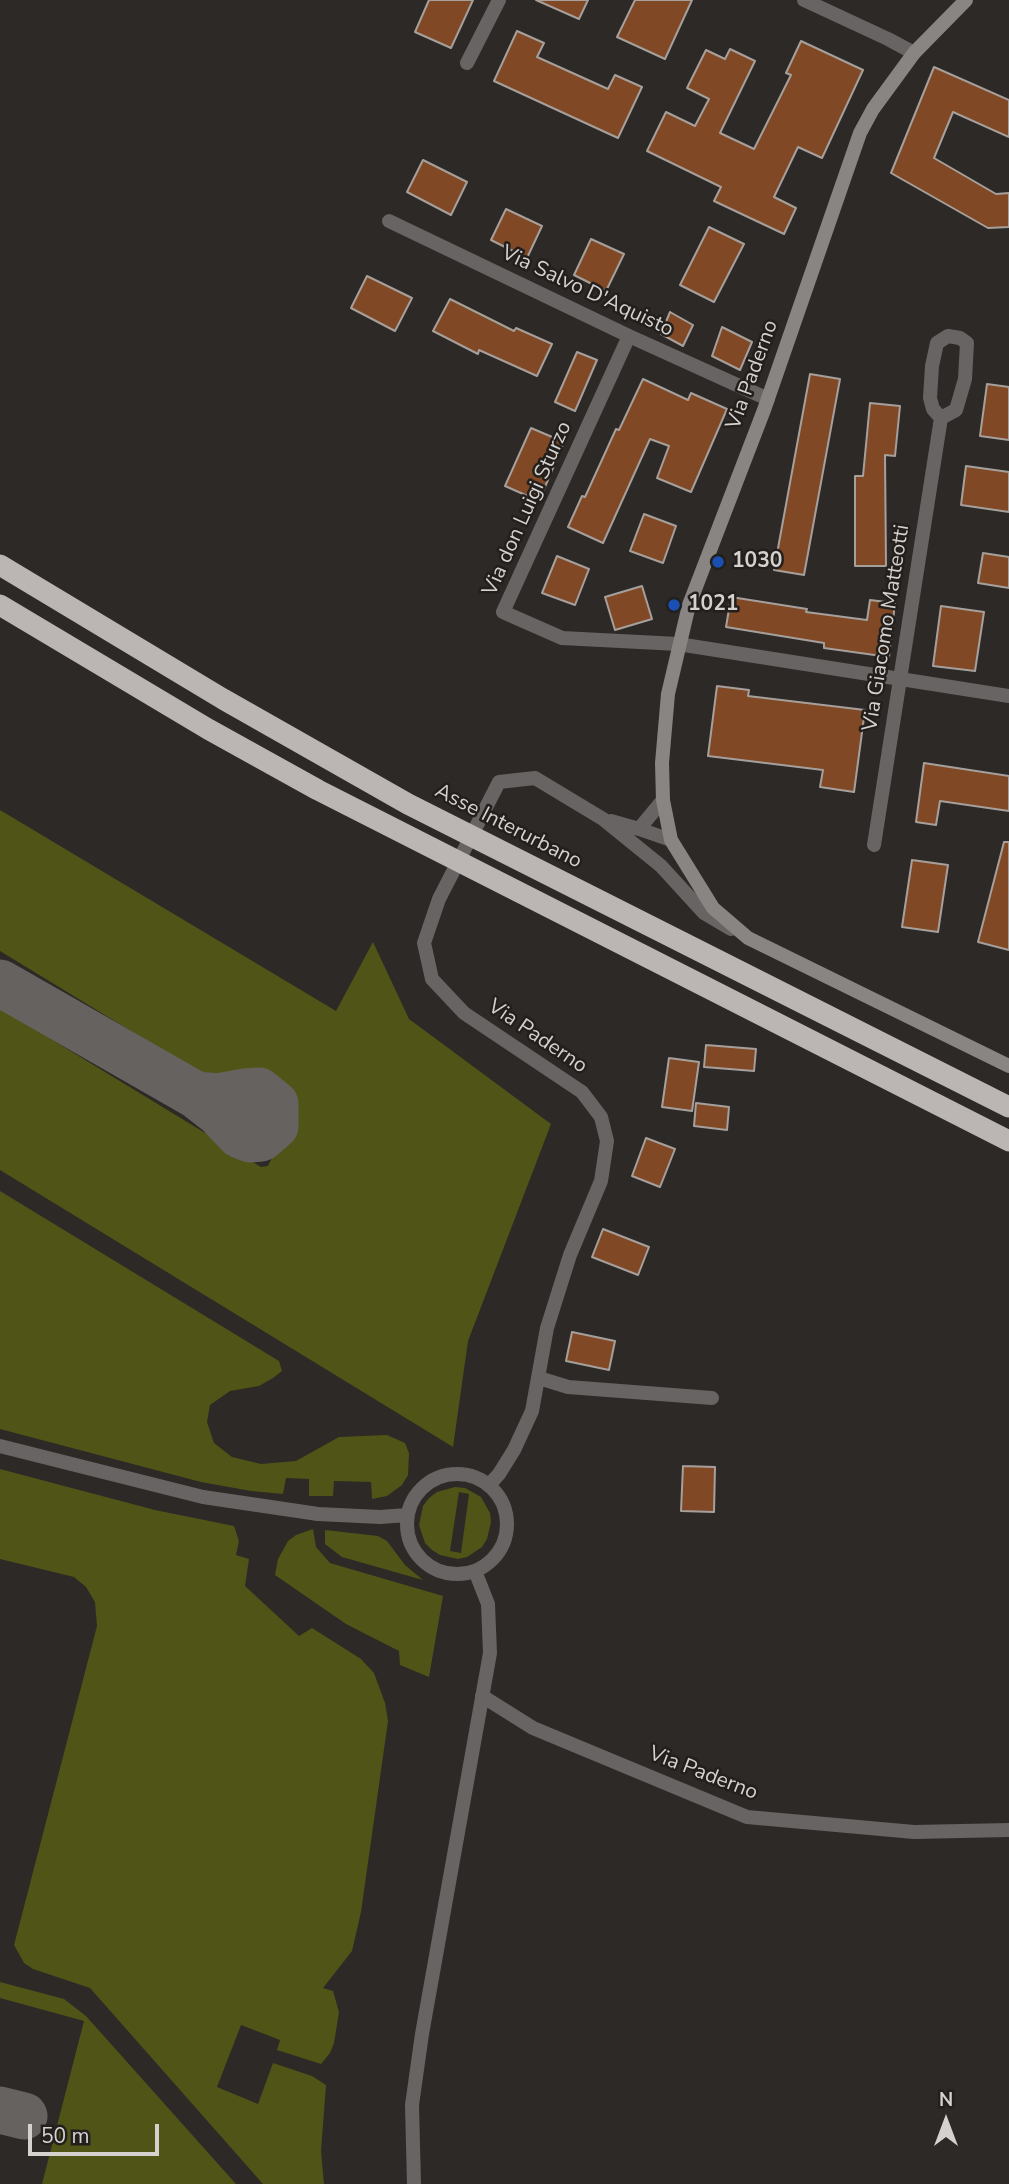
<!DOCTYPE html>
<style>
body{margin:0}
#map{position:relative;width:1009px;height:2184px;overflow:hidden;background:#2d2926;font-family:"Nunito Sans",sans-serif}
canvas{display:block}
.north{position:absolute;left:911px;top:2086px;width:70px;height:70px;-webkit-text-stroke:5px #231f1d;paint-order:stroke;rotate:0deg;font-size:19px;font-weight:700;line-height:28px;text-align:center;color:#d4d1cf}
.north::after{content:'';display:block;margin:auto;width:24px;height:32px;background:#d4d1cf;clip-path:polygon(50% 0,100% 100%,50% 72%,0 100%)}
.scale{position:absolute;left:28px;top:2124px;width:131px;height:32px;box-sizing:border-box;border:4px solid #d4d1cf;border-top:0;padding-left:9px;font-size:21px;line-height:24px;white-space:nowrap;color:#d4d1cf;-webkit-text-stroke:5px #231f1d;paint-order:stroke}
</style>
<div id="map">
<canvas width="1009" height="2184"></canvas>
<div class="north">N</div>
<div class="scale">50 m</div>
</div>
<script>
const g = document.querySelector('canvas').getContext('2d');
g.lineJoin = 'round';
function paint(path, color) { g.fillStyle = color; g.fill(path, 'evenodd'); }
const toPath = rows => new Path2D(rows.map(r => 'M' + r).join(''));
function trace(path, color, width, dash) { g.strokeStyle = color; g.lineWidth = width; g.lineCap = dash ? 'butt' : 'round'; g.setLineDash(dash || []); g.stroke(path); }
function write(font, color, halo, rows, align = 'center') {
  g.font = font + ' "Nunito Sans",sans-serif'; g.lineWidth = 5; g.setLineDash([]); g.textBaseline = 'middle'; g.strokeStyle = halo; g.fillStyle = color; for (const [text, x, y, turn = 0] of rows) {
    g.save(); g.translate(x, y); g.rotate((+turn || 0) * Math.PI / 180); g.textAlign = isNaN(turn) ? turn : align; if (halo) g.strokeText(text, 0, 0); g.fillText(text, 0, 0); g.restore();
  }
}
const green = toPath([
 [0,810,336,1011,373,942,409,1019,551,1124,468,1341,453,1447,0,1170,0,1008,261,1167,268,1166,292,1116,292,1095,282,1082,271,1073,260,1070,247,1070,223,1084,213,1081,0,951],
 [0,1191,279,1361,282,1371,273,1378,259,1386,230,1391,210,1405,207,1422,214,1443,232,1457,261,1464,296,1461,339,1437,387,1435,405,1443,409,1453,408,1475,402,1485,387,1496,372,1499,371,1482,334,1481,333,1496,309,1496,309,1479,286,1478,283,1494,251,1491,201,1482,0,1429],
 [0,1469,155,1510,234,1526,239,1541,236,1555,249,1559,245,1586,299,1636,312,1628,361,1659,374,1673,385,1703,388,1721,361,1912,352,1951,323,1988,333,1991,339,2012,334,2043,330,2053,321,2064,277,2050,280,2040,241,2025,217,2087,258,2104,273,2063,312,2076,326,2085,321,2151,324,2184,263,2184,90,1988,33,1969,24,1963,14,1945,97,1626,95,1602,86,1587,74,1577,0,1559],
 [455,1487,465,1488,481,1497,490,1513,491,1522,487,1539,482,1547,467,1557,458,1559,440,1555,432,1550,425,1543,419,1525,423,1506,429,1498,437,1492],
 [459,1492,469,1494,461,1553,450,1551],
 [313,1529,316,1547,330,1563,443,1596,429,1677,400,1665,399,1651,346,1624,275,1575,278,1559,288,1541,296,1535],
 [325,1530,378,1536,387,1541,405,1565,423,1580,342,1557,325,1544],
 [0,1982,64,1999,86,2016,236,2184,42,2184,84,2021,0,1998]
]);
const taxiway = toPath([
 [0,983,196,1095,219,1113,240,1135,250,1139,261,1138,275,1126,275,1104,259,1091,244,1092,217,1097,196,1095],
 [0,2110,24,2116]
]);
const building = toPath([
 [429,0,473,0,451,48,415,32,429,0],
 [536,0,588,0,579,19,536,0],
 [635,0,692,0,665,59,617,37,635,0],
 [517,31,544,43,537,57,608,89,615,75,642,87,618,138,494,81,517,31],
 [801,41,863,70,822,158,798,147,774,197,796,208,784,234,714,201,721,187,647,151,666,112,695,126,709,99,687,88,706,50,725,59,730,49,755,61,720,133,754,149,791,75,786,73,801,41],
 [934,67,1009,100,1009,137,953,112,934,158,996,194,1009,193,1009,227,988,228,891,173,934,67],
 [423,160,467,182,451,215,407,192,423,160],
 [506,209,542,226,527,258,491,240,506,209],
 [709,227,744,244,714,302,680,285,709,227],
 [591,239,624,254,606,291,574,275,591,239],
 [367,276,412,298,395,331,351,308,367,276],
 [450,299,514,331,516,328,552,344,537,376,479,350,478,354,433,331,450,299],
 [670,312,693,325,683,346,661,334,670,312],
 [722,327,752,342,740,370,712,356,722,327],
 [577,352,597,360,575,411,555,402,577,352],
 [810,374,840,379,804,575,774,570,810,374],
 [643,379,688,400,691,393,727,409,691,492,657,478,669,446,650,439,603,543,568,527,582,496,585,497,616,429,619,430,643,379],
 [987,384,1009,387,1009,440,980,436,987,384],
 [870,403,900,406,895,456,885,455,886,566,855,566,855,476,863,476,870,403],
 [531,428,564,442,539,501,505,486,531,428],
 [966,466,1009,472,1009,512,961,505,966,466],
 [644,514,676,526,663,563,630,551,644,514],
 [983,553,1009,557,1009,588,978,583,983,553],
 [557,556,589,569,575,605,542,593,557,556],
 [642,586,652,619,615,630,605,597,642,586],
 [731,597,807,609,806,612,867,620,870,600,895,603,889,657,824,648,824,643,726,627,731,597],
 [941,606,984,612,975,671,933,666,941,606],
 [717,686,749,690,748,696,865,710,854,792,820,787,823,770,708,756,717,686],
 [924,763,1009,776,1009,811,940,801,936,825,916,822,924,763],
 [1004,842,1009,842,1009,950,978,942,1004,842],
 [912,860,948,865,938,932,902,927,912,860],
 [706,1045,756,1049,754,1071,704,1067,706,1045],
 [669,1058,699,1062,692,1111,662,1107,669,1058],
 [696,1103,729,1107,727,1130,694,1126,696,1103],
 [646,1138,675,1149,660,1187,632,1176,646,1138],
 [603,1229,649,1247,638,1275,592,1257,603,1229],
 [572,1332,615,1341,609,1370,566,1361,572,1332],
 [683,1466,715,1467,714,1512,681,1511,683,1466]
]);
const street = toPath([
 [804,0,888,39,914,53],
 [467,63,499,0],
 [389,221,629,336,768,399],
 [629,336,503,612,562,638,678,644,1009,696],
 [948,336,960,338,967,343,965,379,956,410,941,418,933,409,930,398,932,366,937,343,948,336],
 [611,821,639,829,663,800],
 [639,829,671,840],
 [874,845,941,418],
 [539,1378,568,1387,712,1398],
 [0,1446,203,1497,318,1514,380,1517,407,1515],
 '407 1524a50 50 0 1 1 100 0a50 50 0 1 1-100 0Z',
 [489,1485,499,1474,514,1450,532,1411,547,1328,570,1255,601,1181,607,1141,601,1117,582,1092,464,1013,432,979,424,943,439,899,499,782,535,778,603,819,661,866,704,913,731,929],
 [482,1696,533,1728,747,1817,914,1832,1009,1830],
 [414,2184,412,2105,422,2034,490,1653,488,1604,475,1571]
]);
const secondary = toPath([
 [966,0,914,53,873,109,860,133,764,410,689,605,668,694,662,763,663,800,671,840,713,908,748,938,1009,1066]
]);
const highway = toPath([
 [0,565,223,699,408,804,1009,1107],
 [0,605,208,729,318,790,1009,1141]
]);
const markers = [
 [718,562,7,"#1a4fb4"],
 [674,605,7,"#1a4fb4"]
];
const streetNames = [
 ["Via Salvo D'Aquisto",587,292,25],
 ["Via Paderno",753,375,-70],
 ["Via don Luigi Sturzo",528,509,-66],
 ["Via Giacomo Matteotti",887,628,-81],
 ["Asse Interurbano",508,827,27],
 ["Via Paderno",537,1037,34],
 ["Via Paderno",703,1774,21]
];
const poiNames = [
 ["1030",732,562],
 ["1021",688,605]
];
paint(green, '#505417');
trace(taxiway, '#66625f', 47);
paint(building, '#804824');
trace(building, '#a6a09d', 2);
trace(street, '#676463', 14);
trace(secondary, '#898583', 14);
trace(highway, '#bbb5b3', 21);
for (const [x, y, r, color] of markers) { const dot = new Path2D(); dot.arc(x, y, r, 0, 2 * Math.PI); g.fillStyle = color; g.fill(dot); trace(dot, '#231f1d', 2.5); }
write('21px', '#d4d1cf', '#231f1d', streetNames);
write('bold 21px', '#d4d1cf', '#231f1d', poiNames, 'left');
</script>
